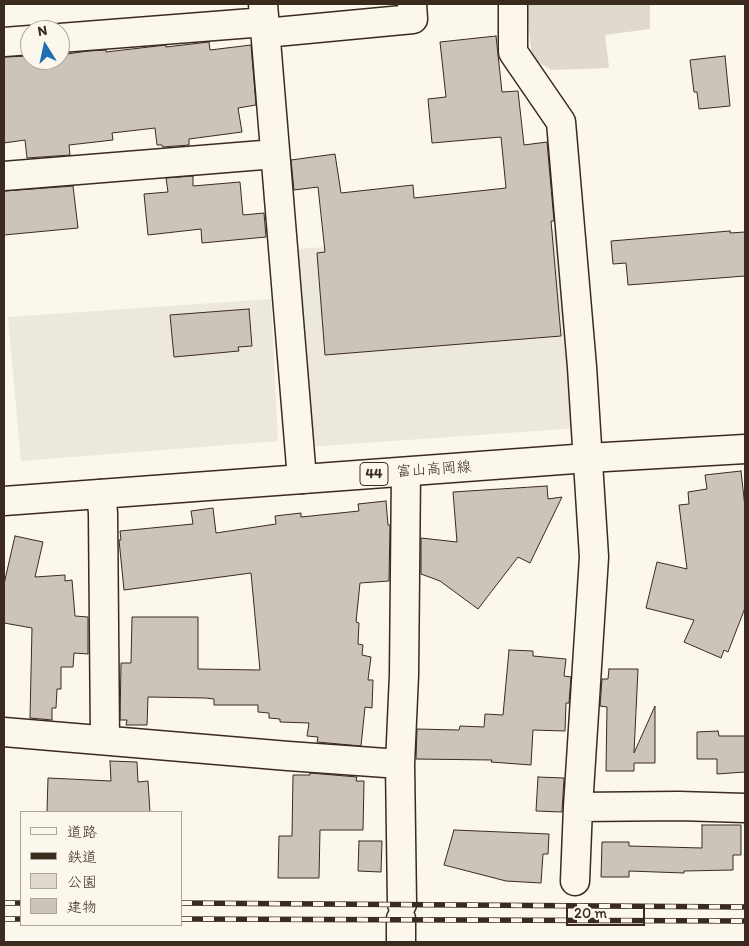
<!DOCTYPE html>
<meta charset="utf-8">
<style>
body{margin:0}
#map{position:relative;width:749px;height:946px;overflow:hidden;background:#fbf7ec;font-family:Itim,"Klee One",sans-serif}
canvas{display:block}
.frame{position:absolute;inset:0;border:5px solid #3b2a1e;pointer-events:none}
.legend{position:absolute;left:20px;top:811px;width:162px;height:115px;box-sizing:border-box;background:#fbf7ec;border:1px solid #aea59a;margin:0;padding:6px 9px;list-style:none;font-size:15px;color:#3b2a1e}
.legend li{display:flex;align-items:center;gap:10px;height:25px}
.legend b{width:25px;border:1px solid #aea59a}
.north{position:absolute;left:20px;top:20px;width:50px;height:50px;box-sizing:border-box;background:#fbf7ec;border:1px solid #aea59a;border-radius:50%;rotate:350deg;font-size:14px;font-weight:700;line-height:20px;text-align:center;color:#3b2a1e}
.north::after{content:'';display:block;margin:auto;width:18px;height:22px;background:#1f6fb2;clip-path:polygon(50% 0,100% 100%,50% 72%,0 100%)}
.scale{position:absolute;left:566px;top:904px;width:79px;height:22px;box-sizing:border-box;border:2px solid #3b2a1e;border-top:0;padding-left:6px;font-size:15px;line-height:18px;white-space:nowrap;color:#3b2a1e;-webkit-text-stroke:4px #fbf7ec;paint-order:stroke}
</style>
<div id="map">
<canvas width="749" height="946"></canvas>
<div class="frame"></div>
<ul class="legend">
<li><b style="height:6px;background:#fbf7ec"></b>道路</li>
<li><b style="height:6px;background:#3b2a1e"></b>鉄道</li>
<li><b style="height:14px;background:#dfd9ce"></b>公園</li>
<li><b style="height:14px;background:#ccc4b9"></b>建物</li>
</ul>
<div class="north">N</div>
<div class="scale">20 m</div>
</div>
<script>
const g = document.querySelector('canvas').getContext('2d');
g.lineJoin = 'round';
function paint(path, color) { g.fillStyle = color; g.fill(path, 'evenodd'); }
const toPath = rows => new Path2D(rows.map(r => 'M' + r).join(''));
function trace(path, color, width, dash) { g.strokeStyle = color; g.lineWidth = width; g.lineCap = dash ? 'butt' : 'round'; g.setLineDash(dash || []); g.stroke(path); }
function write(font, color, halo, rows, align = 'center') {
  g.font = font + ' Itim,"Klee One",sans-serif'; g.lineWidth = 5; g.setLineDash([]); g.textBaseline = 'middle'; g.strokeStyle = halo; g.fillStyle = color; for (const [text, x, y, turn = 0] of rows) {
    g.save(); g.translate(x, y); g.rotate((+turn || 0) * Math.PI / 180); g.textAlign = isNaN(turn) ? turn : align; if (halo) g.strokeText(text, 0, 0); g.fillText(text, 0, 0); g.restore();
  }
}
const built = toPath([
 [562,229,579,428,307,447,298,249],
 [271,299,278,441,21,461,8,317]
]);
const green = toPath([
 [526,4,650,4,650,29,605,35,609,68,551,70,532,58]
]);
const building = toPath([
 [496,36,502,92,518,91,524,145,547,142,554,221,551,221,561,336,325,355,317,253,325,252,318,187,294,190,291,160,335,154,341,193,413,185,414,198,506,188,501,137,432,143,428,99,446,97,440,42,496,36],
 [209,42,210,50,251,45,256,105,238,108,242,132,189,139,189,145,163,147,162,145,157,145,155,128,112,133,113,140,69,145,70,155,27,158,25,140,4,143,4,57,30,56,30,60,60,60,60,55,88,51,106,50,106,52,166,45,166,47,209,42],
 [725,56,730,106,699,109,697,92,694,92,690,60,725,56],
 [193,176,193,186,240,182,243,215,264,213,266,237,202,243,201,229,148,235,144,194,168,192,166,178,193,176],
 [73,186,78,228,4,235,4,191,73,186],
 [730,231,730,233,745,232,745,276,628,285,626,263,613,264,611,241,730,231],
 [249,309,252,346,238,347,239,351,174,357,170,315,249,309],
 [741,471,745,507,745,608,728,652,724,650,721,658,684,642,694,620,646,608,657,562,687,569,679,505,689,504,688,492,707,489,705,475,741,471],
 [547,486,548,499,562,497,530,563,518,557,478,609,440,581,421,574,421,538,457,542,453,492,547,486],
 [386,501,388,525,390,525,389,581,360,583,356,622,359,623,358,644,363,645,362,655,371,657,368,680,373,680,372,708,365,707,361,746,317,742,318,737,307,736,309,723,280,722,280,719,269,718,269,713,258,712,258,705,214,705,214,699,206,698,148,697,147,725,126,725,127,720,120,720,121,663,131,663,132,617,198,617,198,669,260,670,251,573,124,590,119,540,121,540,120,531,193,524,191,511,213,508,216,533,276,524,275,516,301,513,301,517,359,511,358,504,386,501],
 [15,536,43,542,35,577,65,575,65,581,72,580,75,616,88,617,88,654,74,653,73,667,61,667,61,689,57,689,56,708,52,708,52,720,30,718,32,628,4,623,4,584,15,536],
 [509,650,533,651,533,656,566,659,564,676,571,677,569,703,566,703,565,731,533,730,531,765,491,762,492,760,416,759,417,729,459,730,460,726,484,727,485,714,503,715,509,650],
 [609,669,638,669,634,753,655,706,655,763,634,763,634,771,606,771,607,707,600,706,602,679,608,679,609,669],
 [718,731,719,736,745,736,745,772,717,774,717,759,697,759,697,732,718,731],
 [110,761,137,762,138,782,148,781,150,812,47,812,48,778,111,781,110,761],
 [310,773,357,777,356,781,364,781,363,830,320,830,319,878,278,878,279,836,292,836,293,775,310,775,310,773],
 [538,777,564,778,562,812,536,811,538,777],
 [702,825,741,825,741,855,733,855,733,870,684,871,684,873,629,871,629,877,601,877,602,842,629,842,629,846,702,848,702,825],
 [454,830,549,834,548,854,543,854,541,883,506,881,444,865,454,830],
 [359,841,382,841,381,872,358,871,359,841]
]);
const minor = toPath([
 [263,4,302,479],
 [513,4,513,52,561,122,582,367,594,557,578,807,679,806,745,808],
 [265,33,413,19,412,4],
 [60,38,265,22],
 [4,42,30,40],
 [4,176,275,154],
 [101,494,103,513,105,740],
 [4,732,288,756,400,764,404,675,406,472],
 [400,764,402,904],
 [575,881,578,807],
 [401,919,401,942]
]);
const major = toPath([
 [4,501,588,458,745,449]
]);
const rail = toPath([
 [4,903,21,903],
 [181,903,745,907],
 [4,919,21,919],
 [181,919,745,921]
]);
const shields = [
 [374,474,28]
];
const shieldNames = [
 ["44",374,474]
];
const streetNames = [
 ["富山高岡線",434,470,-4]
];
paint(built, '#ede8dd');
paint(green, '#dfd9ce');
paint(building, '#ccc4b9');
trace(building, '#3b2a1e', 1);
trace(minor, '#3b2a1e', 31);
trace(major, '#3b2a1e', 31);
trace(minor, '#fbf7ec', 28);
trace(major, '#fbf7ec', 28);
trace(rail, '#3b2a1e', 5.5);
trace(rail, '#fbf7ec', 4, [11]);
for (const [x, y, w] of shields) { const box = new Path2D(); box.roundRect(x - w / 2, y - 11.5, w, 23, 4); g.fillStyle = '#fbf7ec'; g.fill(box); trace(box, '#3b2a1e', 1); }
write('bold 14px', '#3b2a1e', null, shieldNames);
write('15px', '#3b2a1e', '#fbf7ec', streetNames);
</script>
